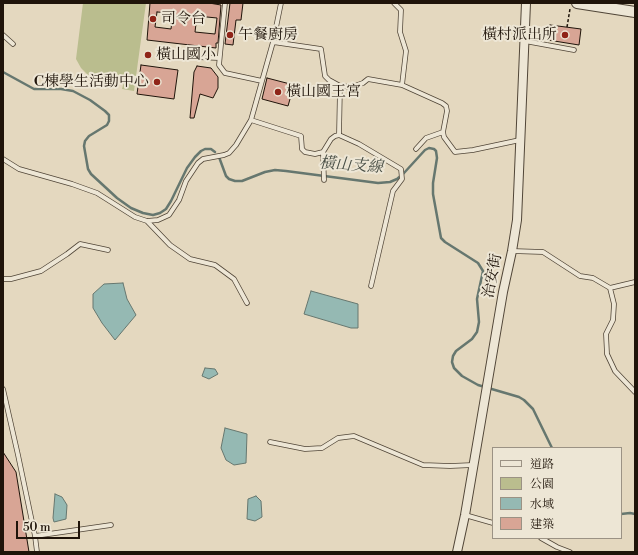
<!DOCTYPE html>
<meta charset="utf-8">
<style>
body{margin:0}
#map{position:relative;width:638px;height:555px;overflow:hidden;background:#e4d8bf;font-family:"Libre Bodoni","Noto Serif TC",serif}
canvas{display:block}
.frame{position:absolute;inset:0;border:4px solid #1f140a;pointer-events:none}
.legend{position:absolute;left:492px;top:447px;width:130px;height:92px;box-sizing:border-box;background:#ede6d5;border:1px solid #9b9284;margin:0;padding:5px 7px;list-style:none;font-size:12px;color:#1f140a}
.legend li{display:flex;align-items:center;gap:8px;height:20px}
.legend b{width:20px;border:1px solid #9b9284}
.scale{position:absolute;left:16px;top:521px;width:64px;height:18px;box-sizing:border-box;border:2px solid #1f140a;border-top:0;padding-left:5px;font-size:12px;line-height:14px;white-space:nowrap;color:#1f140a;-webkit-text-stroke:3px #ede6d5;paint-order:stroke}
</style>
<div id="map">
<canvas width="638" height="555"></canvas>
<div class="frame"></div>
<ul class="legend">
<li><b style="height:5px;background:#ede6d5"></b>道路</li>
<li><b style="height:11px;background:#babd8e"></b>公園</li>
<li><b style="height:11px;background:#95b9b3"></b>水域</li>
<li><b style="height:11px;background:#d8a595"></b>建築</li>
</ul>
<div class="scale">50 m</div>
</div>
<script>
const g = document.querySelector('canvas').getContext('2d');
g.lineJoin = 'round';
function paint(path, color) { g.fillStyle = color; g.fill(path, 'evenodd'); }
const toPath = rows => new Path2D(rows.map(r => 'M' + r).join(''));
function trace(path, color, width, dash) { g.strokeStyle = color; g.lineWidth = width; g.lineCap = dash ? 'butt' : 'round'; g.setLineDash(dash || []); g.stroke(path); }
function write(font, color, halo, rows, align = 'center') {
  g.font = font + ' "Libre Bodoni","Noto Serif TC",serif'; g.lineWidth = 4; g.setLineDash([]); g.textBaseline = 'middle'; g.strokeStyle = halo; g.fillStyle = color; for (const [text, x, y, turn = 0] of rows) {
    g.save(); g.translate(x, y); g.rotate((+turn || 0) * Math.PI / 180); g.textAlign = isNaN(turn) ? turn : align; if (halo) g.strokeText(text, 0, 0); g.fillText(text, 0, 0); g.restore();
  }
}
const green = toPath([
 [83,3,146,3,134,91,122,89,125,78,113,83,99,82,88,75,81,68,76,59]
]);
const water = toPath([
 [123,283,127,299,136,315,115,340,102,323,93,308,93,294,104,284,123,283],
 [311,291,358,304,358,328,351,328,304,314,311,291],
 [205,368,215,369,218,374,209,379,202,376,205,368],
 [225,428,247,434,246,463,234,465,226,460,221,448,225,428],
 [55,494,62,497,67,505,66,519,54,522,53,518,55,494],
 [256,496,261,501,262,517,255,521,247,519,248,499,256,496]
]);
const stream = toPath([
 [3,72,34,89,61,89,73,91,90,100,105,111,109,115,109,121,107,125,89,136,85,141,84,146,88,169,91,174,117,198,131,208,143,213,153,215,160,213,166,209,171,201,187,168,195,157,201,151,205,149,211,149,215,152],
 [219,157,226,176,229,179,235,181,242,181,265,172,275,170,286,171,378,183,390,182,397,179,404,173,425,150,429,148,434,149,436,151,437,158,433,183,433,194,441,238,445,242,478,263,483,271,477,299,479,322,477,332,472,339,456,351,453,356,452,362,454,368,462,376,478,385,519,397,524,400,533,409,552,448],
 [621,514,630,513,635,514]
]);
const building = toPath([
 [150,3,209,3,221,5,218,43,216,43,216,48,147,40,150,3],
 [157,12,173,13,171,29,155,27,157,12],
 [197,16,217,18,215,34,195,32,197,16],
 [230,3,243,3,241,20,236,20,233,45,225,44,230,3],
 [550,25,581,29,579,45,548,40,550,25],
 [141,65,178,70,174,99,137,94,141,65],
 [197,66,211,68,218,77,218,88,213,98,200,94,194,118,190,118,194,72,197,66],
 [267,78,294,85,288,106,262,99,267,78],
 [3,452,16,472,29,552,3,552,3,452]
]);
const path = toPath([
 [567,27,570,9]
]);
const service = toPath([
 [225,3,219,65,225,73,262,81],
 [394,3,401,10,400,32,406,51,402,85],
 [3,35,13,44],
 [525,41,574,50],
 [273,42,321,49,325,76,329,80,340,86,352,87,363,83,368,79,402,85,442,103,446,106,447,111,443,132,444,137,455,152,473,150,520,140],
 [194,57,219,58],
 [251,120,301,136,302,149,305,152,315,154,323,152,331,139,335,136,339,135,340,86],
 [339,135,359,144,401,169,402,179,393,191,371,286],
 [416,149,426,138,443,132],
 [323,152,324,180],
 [3,159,19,169,72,184,97,193,135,217,147,221,158,220,169,215,179,200,186,181,198,163,203,159,224,155,229,153,236,145,251,120,273,42,281,3],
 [147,221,170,245,190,259,215,265,234,279,247,303],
 [512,251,543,252,580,276,593,278,610,288,614,304,613,320,606,334,607,354,615,371,635,392],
 [3,279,11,279,41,271,67,254,80,244,108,250],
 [610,288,635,282],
 [3,389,18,455,35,536,37,552],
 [270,442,305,449,322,448,338,438,354,436,423,465,450,466,473,465],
 [465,515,493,523],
 [35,536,111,525],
 [541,538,557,547,570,552]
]);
const minor = toPath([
 [457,552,465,515,503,292,512,251,517,220,526,3]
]);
const tertiary = toPath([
 [577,3,635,12]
]);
const markers = [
 [153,19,4,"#8f2418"],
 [230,35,4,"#8f2418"],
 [565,35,4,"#8f2418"],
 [148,55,4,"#8f2418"],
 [157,82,4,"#8f2418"],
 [278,92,4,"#8f2418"]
];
const poiNames = [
 ["司令台",161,19],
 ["午餐廚房",238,35],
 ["橫村派出所",557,35,"right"],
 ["橫山國小",156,55],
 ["C棟學生活動中心",149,82,"right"],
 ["橫山國王宮",286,92]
];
const streetNames = [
 ["治安街",493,276,-79]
];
const waterNames = [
 ["橫山支線",351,166,4]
];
paint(green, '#babd8e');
paint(water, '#95b9b3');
trace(water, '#66776f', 1);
trace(stream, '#66776f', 2.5);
paint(building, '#d8a595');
trace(building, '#1f140a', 1);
trace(service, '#504537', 5.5);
trace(minor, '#504537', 10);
trace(tertiary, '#504537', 12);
trace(path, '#1f140a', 1.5, [3, 2]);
trace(service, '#ede6d5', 4);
trace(minor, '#ede6d5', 8);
trace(tertiary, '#ede6d5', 10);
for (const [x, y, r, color] of markers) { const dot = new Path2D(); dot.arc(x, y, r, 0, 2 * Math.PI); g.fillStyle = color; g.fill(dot); trace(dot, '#ede6d5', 1.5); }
write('15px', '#1f140a', '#ede6d5', poiNames, 'left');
write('15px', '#1f140a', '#ede6d5', streetNames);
write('italic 16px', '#484e45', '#ede6d5', waterNames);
</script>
